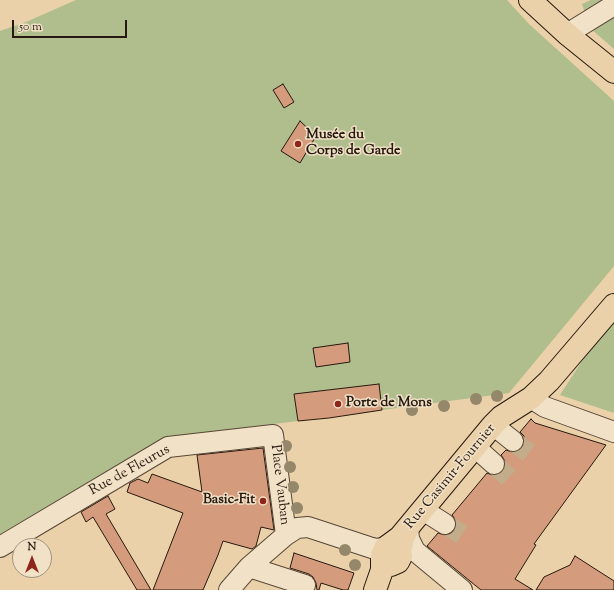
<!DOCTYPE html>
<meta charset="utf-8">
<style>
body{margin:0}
#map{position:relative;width:614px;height:590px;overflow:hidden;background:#ead1a9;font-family:"Sorts Mill Goudy",serif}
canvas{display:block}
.north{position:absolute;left:12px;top:538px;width:40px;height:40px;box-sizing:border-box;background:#f1e1c7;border:1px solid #a0917d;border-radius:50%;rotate:0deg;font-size:11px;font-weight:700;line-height:16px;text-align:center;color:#27190f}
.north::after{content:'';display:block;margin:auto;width:14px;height:18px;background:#8f2418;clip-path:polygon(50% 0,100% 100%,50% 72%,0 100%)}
.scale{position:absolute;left:12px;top:20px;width:115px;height:18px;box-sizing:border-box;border:2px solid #27190f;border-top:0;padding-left:5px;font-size:12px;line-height:14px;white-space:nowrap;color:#27190f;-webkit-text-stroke:3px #f1e1c7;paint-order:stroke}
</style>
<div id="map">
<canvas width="614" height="590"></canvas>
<div class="north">N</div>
<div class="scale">50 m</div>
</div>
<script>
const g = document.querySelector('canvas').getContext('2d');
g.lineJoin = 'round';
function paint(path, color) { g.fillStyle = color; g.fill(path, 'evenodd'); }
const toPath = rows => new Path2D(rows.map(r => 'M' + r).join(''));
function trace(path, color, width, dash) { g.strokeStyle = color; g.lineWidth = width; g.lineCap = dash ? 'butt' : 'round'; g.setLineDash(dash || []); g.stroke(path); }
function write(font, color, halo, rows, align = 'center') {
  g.font = font + ' "Sorts Mill Goudy",serif'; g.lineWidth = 3; g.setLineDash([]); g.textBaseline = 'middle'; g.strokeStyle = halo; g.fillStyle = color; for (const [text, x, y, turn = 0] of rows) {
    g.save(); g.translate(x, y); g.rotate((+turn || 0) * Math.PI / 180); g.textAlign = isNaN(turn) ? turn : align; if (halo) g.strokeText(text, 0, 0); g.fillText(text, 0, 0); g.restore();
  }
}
const green = toPath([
 [76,0,507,0,529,24,614,101,614,266,509,393,382,410,379,384,326,390,326,391,295,398,298,421,162,438,0,535,0,31,26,22],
 [591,0,614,0,614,49,590,28,582,4],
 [614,312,614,413,560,395]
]);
const building = toPath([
 [283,84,294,102,284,108,273,90,283,84],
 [300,121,316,136,300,163,281,151,300,121],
 [348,343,350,362,316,367,313,348,348,343],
 [379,384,382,410,329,418,298,421,294,394,379,384],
 [531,419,535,423,606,445,534,544,536,545,515,579,533,590,481,590,427,546,438,533,445,535,450,534,454,530,456,524,455,519,452,515,487,473,492,475,497,475,503,471,505,466,505,461,501,455,506,450,512,452,517,452,522,448,524,442,524,436,520,432,531,419],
 [263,448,274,530,261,527,256,546,252,549,223,541,218,555,203,590,153,590,183,513,127,492,130,483,138,479,148,483,152,474,202,492,197,455,263,448],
 [108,496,115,509,106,514,151,590,137,590,93,517,86,522,81,512,108,496],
 [294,553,354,573,348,590,343,590,321,583,319,590,317,590,316,583,313,577,309,574,290,568,294,553],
 [575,556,614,581,614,590,536,590,544,577,570,565,575,556]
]);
const minorTunnel = toPath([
 [513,441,534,457],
 [494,464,510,479],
 [445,524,469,539]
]);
const minor = toPath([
 [567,34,614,5],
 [531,398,545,407,614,432],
 [493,425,513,441],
 [475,447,494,464],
 [423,510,445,524],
 [408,528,409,539,415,551,462,590],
 [0,547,168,447,273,435,286,535],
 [249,567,305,585,303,590],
 [229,590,249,567,286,535,297,528,308,527,375,549,385,548]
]);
const major = toPath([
 [530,0,567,34,614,72],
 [383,558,385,562,391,565,398,562,401,556,400,552,403,538,408,528],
 [375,590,382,570,382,555,385,548,400,537,493,425,501,417,531,398,549,381,614,305]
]);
const trees = [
 [497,396],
 [476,399],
 [444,406],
 [412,410],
 [286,446],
 [290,467],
 [293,487],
 [297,508],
 [345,550],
 [355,565]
];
const markers = [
 [298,144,4,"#8f2418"],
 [338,404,4,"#8f2418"],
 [263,501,4,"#8f2418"]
];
const poiNames = [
 ["Musée du",306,136],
 ["Corps de Garde",306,152],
 ["Porte de Mons",346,404],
 ["Basic-Fit",255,501,"right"]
];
const streetNames = [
 ["Rue de Fleurus",130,471,-29],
 ["Rue Casimir-Fournier",451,477,-50],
 ["Place Vauban",279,485,83]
];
paint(green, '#b0bd8d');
paint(building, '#d49b7c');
trace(building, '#27190f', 1);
trace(minorTunnel, '#c3ac8a', 20, [20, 10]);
trace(minor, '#584736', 22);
trace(major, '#27190f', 24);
trace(minor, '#f1e1c7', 20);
trace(major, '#ead1a9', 22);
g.fillStyle = '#958769';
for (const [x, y] of trees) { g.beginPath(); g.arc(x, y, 6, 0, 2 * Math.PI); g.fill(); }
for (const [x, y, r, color] of markers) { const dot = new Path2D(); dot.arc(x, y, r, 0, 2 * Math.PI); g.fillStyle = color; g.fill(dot); trace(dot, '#f1e1c7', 1.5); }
write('bold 14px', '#27190f', '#f1e1c7', poiNames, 'left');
write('14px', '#27190f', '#f1e1c7', streetNames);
</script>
